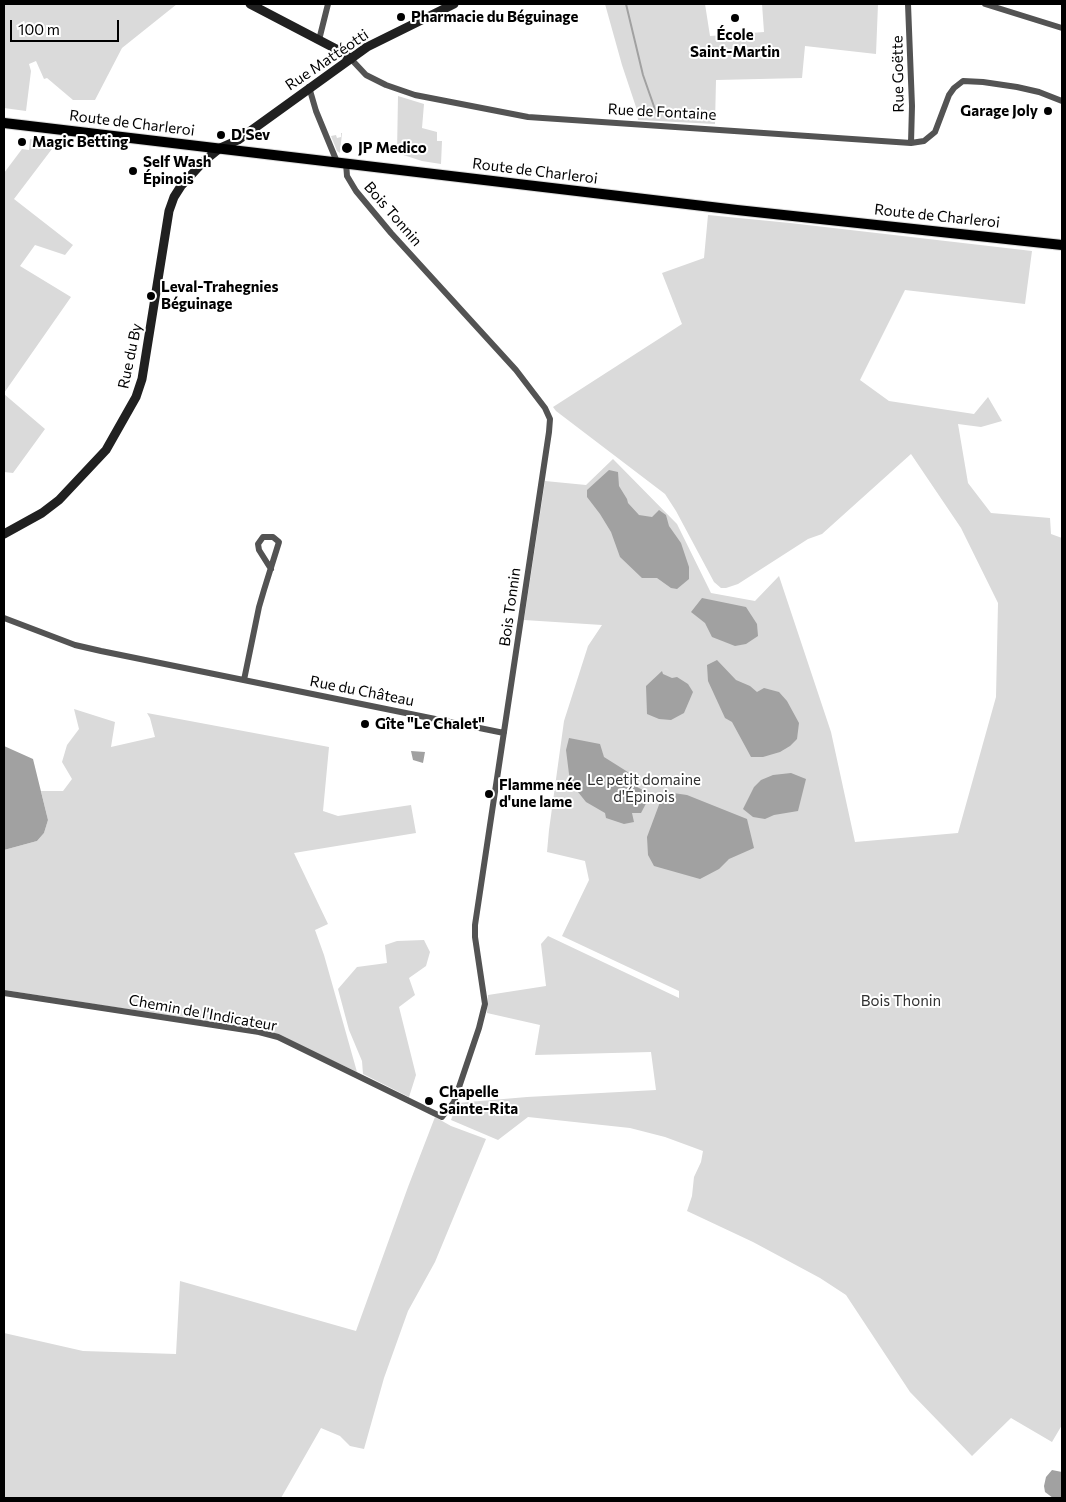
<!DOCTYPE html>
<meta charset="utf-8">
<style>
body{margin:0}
#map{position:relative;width:1066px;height:1502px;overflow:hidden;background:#fff;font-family:Commissioner,sans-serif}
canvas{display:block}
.frame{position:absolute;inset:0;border:5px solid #000;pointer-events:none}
.scale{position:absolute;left:10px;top:20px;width:109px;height:22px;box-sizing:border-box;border:2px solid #000;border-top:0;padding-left:6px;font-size:15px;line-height:18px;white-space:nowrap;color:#000;-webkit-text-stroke:4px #fff;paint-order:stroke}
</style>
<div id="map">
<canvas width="1066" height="1502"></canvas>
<div class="frame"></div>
<div class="scale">100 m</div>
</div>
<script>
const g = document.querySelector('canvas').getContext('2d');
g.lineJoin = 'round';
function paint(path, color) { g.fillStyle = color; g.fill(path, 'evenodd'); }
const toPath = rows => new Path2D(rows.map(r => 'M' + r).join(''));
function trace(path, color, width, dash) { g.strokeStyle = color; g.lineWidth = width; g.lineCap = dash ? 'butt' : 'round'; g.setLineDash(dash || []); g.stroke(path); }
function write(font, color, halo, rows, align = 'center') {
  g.font = font + ' Commissioner,sans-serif'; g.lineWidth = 4; g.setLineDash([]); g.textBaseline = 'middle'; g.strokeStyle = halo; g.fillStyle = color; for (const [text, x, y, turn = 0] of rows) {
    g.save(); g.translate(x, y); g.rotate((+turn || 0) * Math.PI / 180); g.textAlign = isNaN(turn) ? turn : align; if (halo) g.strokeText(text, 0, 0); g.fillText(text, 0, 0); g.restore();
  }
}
const green = toPath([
 [4,4,177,4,122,48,95,100,73,100,47,78,44,79,36,61,29,64,31,71,26,111,4,108],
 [605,4,705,4,710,36,764,32,762,4,878,4,876,54,805,46,802,78,716,80,715,124,638,120,637,110,622,65],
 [398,96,424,104,422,128,437,132,437,141,442,141,441,164,422,161,397,153],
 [341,133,342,133,340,153,337,151,331,136,336,135,337,138,341,137],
 [30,139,58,141,14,199,73,245,65,255,35,245,20,266,71,297,4,393,4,173,22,149,29,150],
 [708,215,790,223,1032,251,1025,304,905,290,860,380,889,401,974,414,988,397,1002,421,981,427,958,424,968,483,991,513,1050,518,1051,534,1062,538,1062,1425,1052,1442,1011,1418,972,1456,910,1392,846,1295,820,1278,753,1242,687,1211,692,1196,694,1177,701,1162,703,1151,665,1137,630,1128,528,1117,498,1140,451,1120,457,1103,527,1097,656,1090,651,1052,535,1055,540,1025,487,1013,488,995,546,986,541,944,548,936,679,998,679,991,562,936,589,880,585,861,547,852,549,830,564,721,588,646,602,625,524,620,545,481,586,485,613,459,677,524,711,593,755,601,779,576,831,732,855,842,958,833,996,697,998,603,961,528,911,454,822,534,808,539,738,584,726,588,721,588,714,582,676,511,665,494,556,411,553,407,682,324,662,273,704,258],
 [4,394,45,429,13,473,4,472],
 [74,709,115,722,111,747,155,737,150,718,147,713,329,747,323,811,338,816,411,805,416,833,294,853,328,924,315,930,324,955,357,1072,270,1031,4,990,4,850,37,841,44,833,48,820,41,791,63,791,72,779,62,762,67,745,79,729],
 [424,940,430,952,426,966,409,978,415,995,399,1007,416,1075,409,1097,363,1074,362,1061,349,1030,338,989,357,967,387,963,385,945,397,941],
 [435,1117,451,1126,486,1139,435,1262,408,1311,384,1378,364,1449,350,1446,340,1436,321,1428,281,1498,4,1498,4,1333,83,1351,176,1354,180,1281,356,1331,408,1187]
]);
const water = toPath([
 [609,470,618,472,619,486,627,499,628,503,639,515,652,517,659,510,666,515,669,526,681,543,689,567,689,579,677,589,671,588,657,578,642,578,620,557,611,532,600,514,587,497,587,490],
 [702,598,746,607,757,624,758,636,746,644,735,646,712,637,705,623,691,612],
 [717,660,736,680,750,686,757,692,764,688,779,692,787,701,799,723,797,739,790,746,780,752,763,757,751,757,732,722,725,718,708,681,707,665],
 [662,671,663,674,672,678,677,677,688,684,693,692,684,713,671,720,659,719,647,714,646,686],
 [569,738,600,744,604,757,631,774,635,786,651,794,641,813,632,813,634,822,624,824,606,818,605,813,586,802,570,782,566,750],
 [4,746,33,759,48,820,44,833,37,841,4,850],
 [411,751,425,752,423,763,413,760],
 [791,773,806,779,798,811,774,815,765,819,753,817,743,809,754,787,761,780,773,775],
 [666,792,687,795,747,819,754,848,729,859,719,869,700,879,654,866,648,855,647,837,663,794],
 [1052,1470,1062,1472,1062,1498,1053,1498,1045,1492,1044,1486,1046,1477]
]);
const stream = toPath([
 [626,4,643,75,657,115]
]);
const street = toPath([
 [908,4,912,106,911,143],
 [985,4,1062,28],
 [319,40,328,4],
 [351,59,366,75,386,85,415,95,528,117,911,143,924,141,935,132,949,95,954,88,963,81,983,82,1017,87,1039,92,1062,101],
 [309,87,316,111,337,162],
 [4,618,75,645,101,651,504,733],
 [244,680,259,607,264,590,279,542,273,537,263,537,258,544,259,550,271,569],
 [4,993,259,1032,278,1037,442,1117,454,1102,479,1028,485,1004,475,937,475,925,549,432,550,419,545,408,516,370,391,233,356,191,347,176,346,163]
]);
const secondary = toPath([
 [250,4,340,51,351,59],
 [4,534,42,513,59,500,106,450,136,397,142,379,169,211,174,197,181,186,204,161,220,148,238,140,367,47,454,4]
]);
const primary = toPath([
 [4,123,737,210,1062,245]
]);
const markers = [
 [401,17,5,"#000"],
 [735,18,5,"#000"],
 [1048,111,5,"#000"],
 [221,135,5,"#000"],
 [22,142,5,"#000"],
 [347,148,6,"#000"],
 [133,171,5,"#000"],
 [151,296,5,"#000"],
 [365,724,5,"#000"],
 [489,794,5,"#000"],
 [429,1101,5,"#000"]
];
const poiNames = [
 ["Pharmacie du Béguinage",411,17],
 ["École",735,35,"center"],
 ["Saint-Martin",735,52,"center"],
 ["Garage Joly",1038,111,"right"],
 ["D'Sev",231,135],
 ["Magic Betting",32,142],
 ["JP Medico",358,148],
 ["Self Wash",143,162],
 ["Épinois",143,179],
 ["Leval-Trahegnies",161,287],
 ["Béguinage",161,304],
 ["Gîte \"Le Chalet\"",375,724],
 ["Flamme née",499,785],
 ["d'une lame",499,802],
 ["Chapelle",439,1092],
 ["Sainte-Rita",439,1109]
];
const streetNames = [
 ["Rue Mattéotti",327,60,-34],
 ["Rue Goëtte",898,74,-91],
 ["Rue de Fontaine",662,112,3],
 ["Route de Charleroi",132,123,7],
 ["Route de Charleroi",535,171,7],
 ["Bois Tonnin",393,214,49],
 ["Route de Charleroi",937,216,6],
 ["Rue du By",130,356,-78],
 ["Bois Tonnin",510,607,-82],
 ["Rue du Château",362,691,11],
 ["Chemin de l'Indicateur",203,1013,10]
];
const parkNames = [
 ["Le petit domaine",644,780],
 ["d'Épinois",644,797],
 ["Bois Thonin",901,1001]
];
paint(green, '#dadada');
paint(water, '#a1a1a1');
trace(stream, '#a1a1a1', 2);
trace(primary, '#dbdbdb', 12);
trace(street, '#535353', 6);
trace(secondary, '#202020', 9);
trace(primary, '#000', 10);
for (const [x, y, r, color] of markers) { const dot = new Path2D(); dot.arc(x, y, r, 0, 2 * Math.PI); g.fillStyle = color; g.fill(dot); trace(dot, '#fff', 2); }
write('bold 15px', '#000', '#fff', poiNames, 'left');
write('15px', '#000', '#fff', streetNames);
write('15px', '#313131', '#fff', parkNames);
</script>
